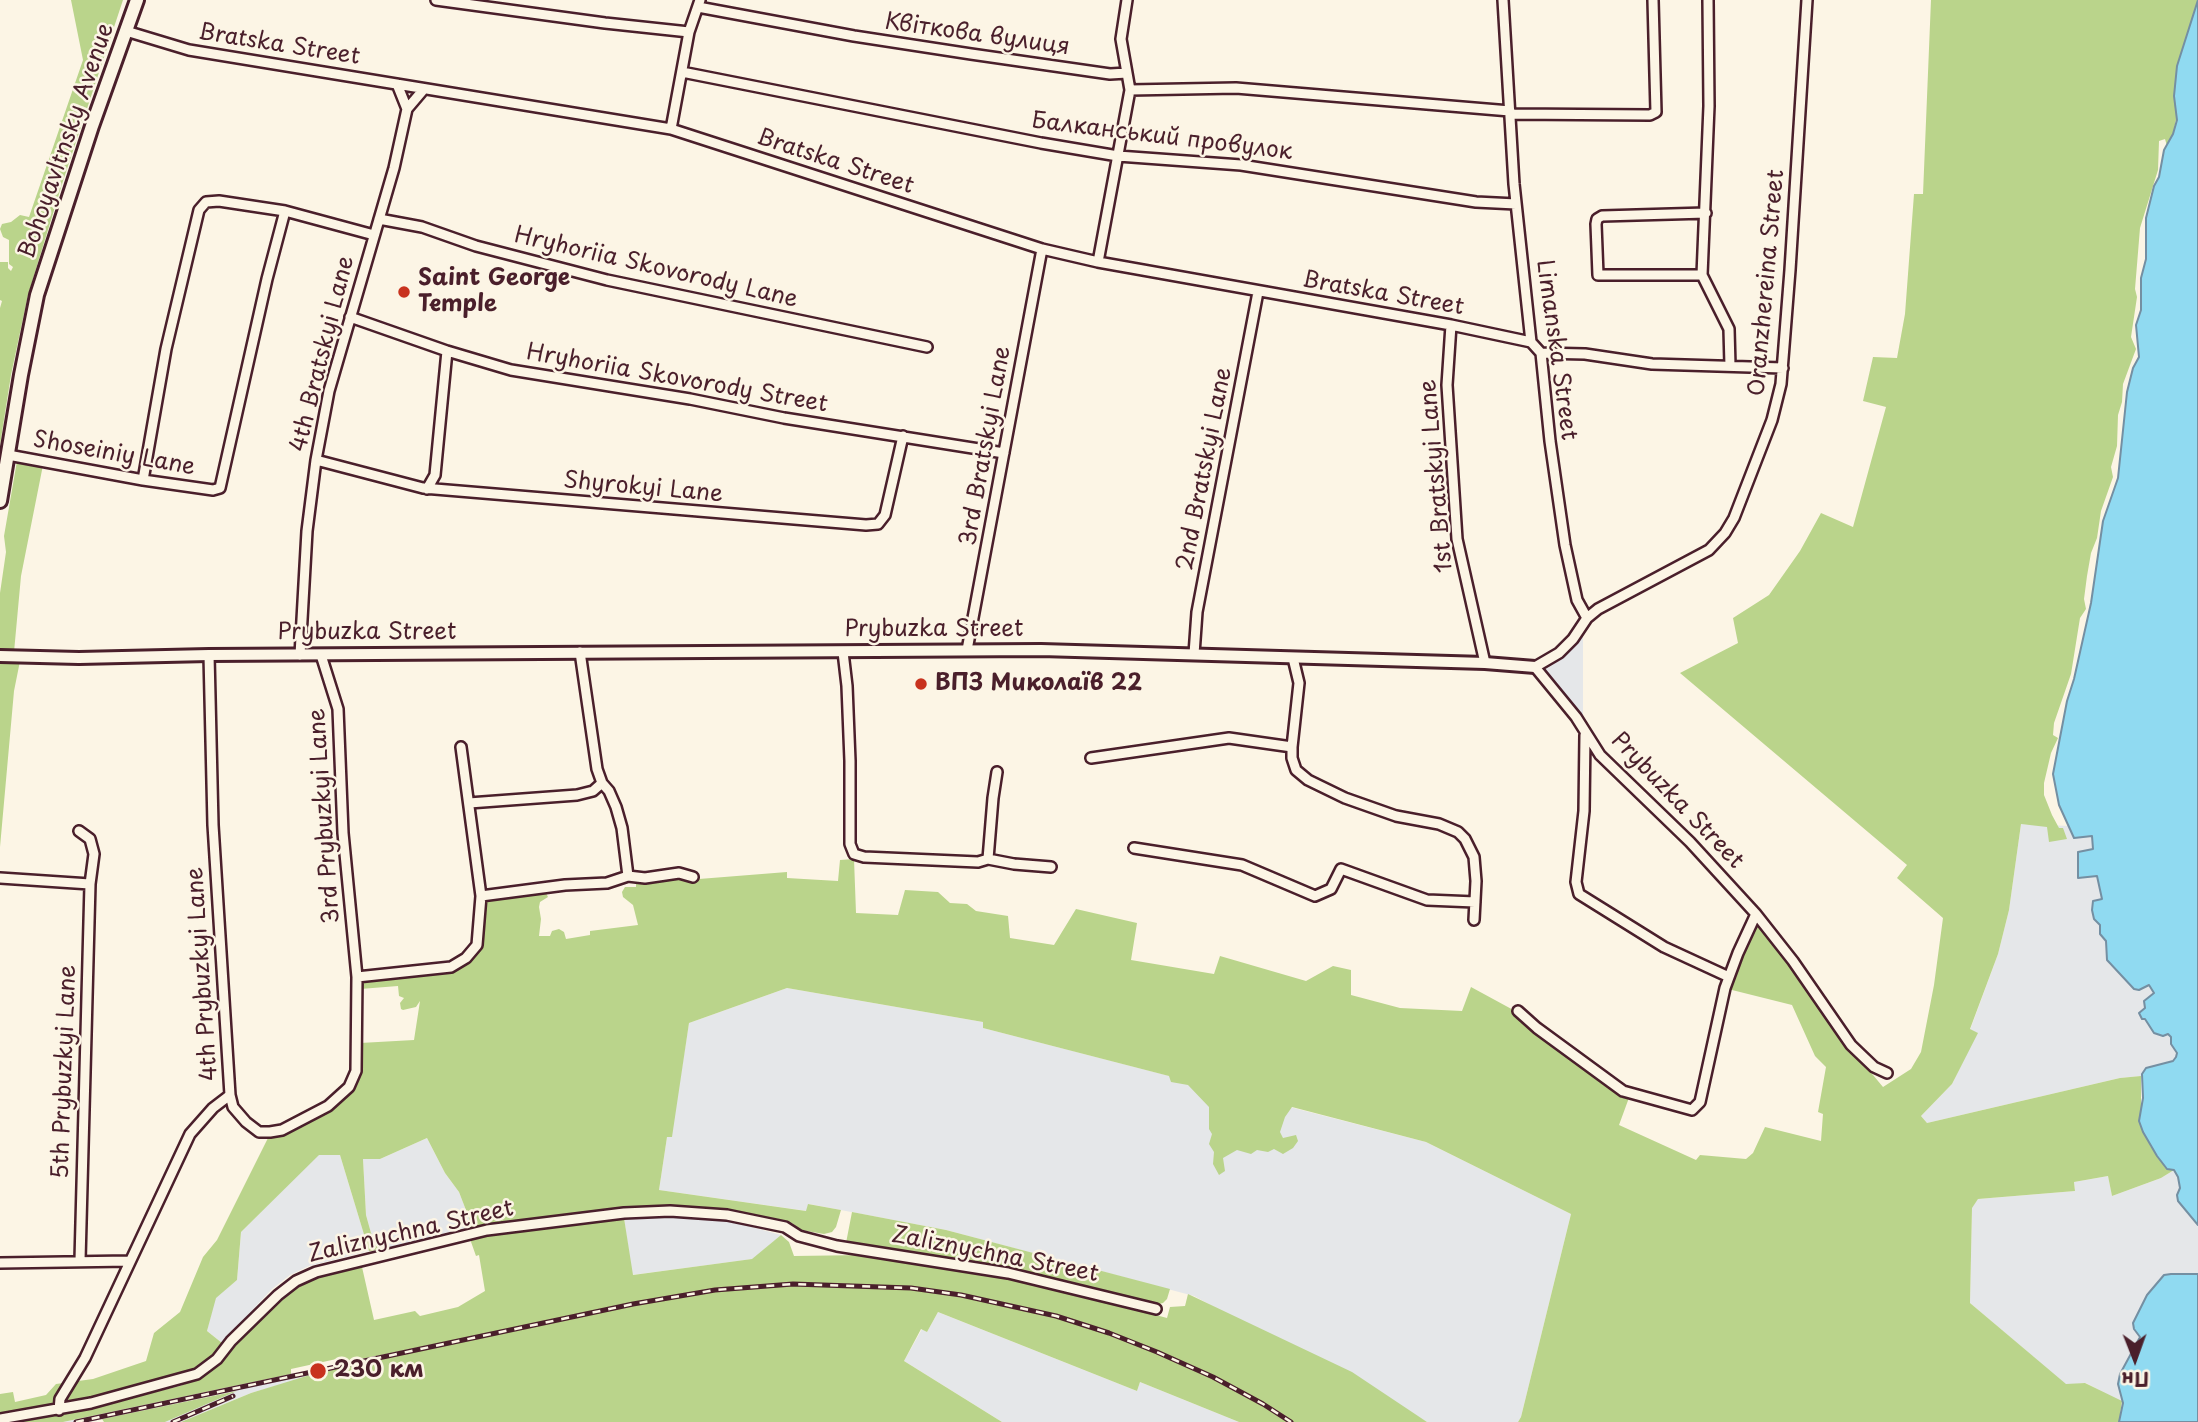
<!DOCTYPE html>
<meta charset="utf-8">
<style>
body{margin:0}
#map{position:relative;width:2198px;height:1422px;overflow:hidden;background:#fcf5e5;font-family:"Playpen Sans",sans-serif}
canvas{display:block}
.north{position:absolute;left:2100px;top:1324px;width:70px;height:70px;-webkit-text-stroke:5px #fcf5e5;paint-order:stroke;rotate:179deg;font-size:19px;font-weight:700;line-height:28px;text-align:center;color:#4a1f2b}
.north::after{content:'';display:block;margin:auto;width:24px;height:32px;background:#4a1f2b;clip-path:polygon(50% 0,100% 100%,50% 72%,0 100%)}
</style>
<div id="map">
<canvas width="2198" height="1422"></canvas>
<div class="north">Пн</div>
</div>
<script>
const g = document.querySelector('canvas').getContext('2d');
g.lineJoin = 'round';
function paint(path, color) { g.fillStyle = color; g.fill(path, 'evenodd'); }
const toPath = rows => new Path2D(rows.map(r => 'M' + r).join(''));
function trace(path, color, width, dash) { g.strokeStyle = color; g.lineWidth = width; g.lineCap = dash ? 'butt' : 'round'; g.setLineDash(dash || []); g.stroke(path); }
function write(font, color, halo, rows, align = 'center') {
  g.font = font + ' "Playpen Sans",sans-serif'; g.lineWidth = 5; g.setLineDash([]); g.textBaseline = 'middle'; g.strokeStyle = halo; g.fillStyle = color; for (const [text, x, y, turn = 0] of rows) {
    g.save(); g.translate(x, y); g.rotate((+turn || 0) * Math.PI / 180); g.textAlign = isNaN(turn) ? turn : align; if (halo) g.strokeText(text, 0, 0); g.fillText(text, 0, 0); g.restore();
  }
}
const built = toPath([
 [1583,628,1583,725,1540,667],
 [2021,824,2070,826,2092,836,2094,849,2078,852,2078,878,2097,876,2102,899,2093,915,2100,925,2100,930,2106,941,2109,964,2134,989,2148,984,2155,993,2146,998,2145,1008,2140,1013,2154,1033,2170,1035,2171,1044,2177,1056,2173,1061,2146,1068,2141,1076,2120,1078,1927,1123,1921,1116,1952,1084,1977,1033,1970,1030,1998,954,2009,910],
 [787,988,983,1022,983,1028,1426,1142,1571,1214,1521,1417,1518,1422,1427,1422,1194,1296,946,1230,809,1204,807,1211,659,1190,667,1137,671,1137,689,1023],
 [427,1138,445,1173,459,1192,469,1218,469,1227,382,1249,371,1233,366,1215,363,1159,380,1159],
 [318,1155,340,1155,369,1251,309,1266,290,1275,272,1289,222,1343,207,1331,215,1298,237,1280,241,1232],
 [2174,1170,2180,1181,2178,1201,2198,1225,2198,1274,2171,1274,2120,1374,2118,1384,2123,1403,2086,1383,2066,1385,1970,1303,1972,1207,1978,1199,2075,1191,2074,1182,2108,1176,2112,1196,2161,1178],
 [670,1215,726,1220,781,1235,753,1259,632,1275,624,1218],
 [793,1284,847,1284,911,1288,1007,1303,1056,1315,1109,1332,1157,1351,1213,1377,1263,1403,1292,1422,1213,1378,1157,1352,1108,1333,1056,1317,961,1296,911,1289,793,1285,610,1309,342,1367,251,1393,181,1422,165,1422,235,1391,89,1422,63,1422,609,1307,715,1289],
 [938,1312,1137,1391,1140,1382,1239,1422,1002,1422,904,1361,922,1329,927,1332]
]);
const green = toPath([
 [71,0,123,0,63,181,28,295,11,375,0,445,0,308,2,301,0,300,0,262,8,262,8,268,11,271,13,267,9,264,9,240,3,237,0,229,2,224,11,222,20,215,29,217,83,60],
 [1931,0,2198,0,2177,66,2174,101,2177,115,2173,134,2167,146,2165,139,2159,141,2158,170,2140,228,2135,289,2137,297,2131,337,2136,349,2123,384,2122,402,2118,415,2117,446,2111,467,2113,477,2101,511,2097,538,2091,553,2087,576,2084,599,2086,609,2080,618,2071,674,2054,723,2053,735,2058,738,2051,753,2044,783,2044,795,2052,815,2059,828,2063,828,2067,839,2049,842,2047,827,2021,824,2009,910,1998,954,1970,1029,1978,1033,1952,1084,1921,1116,1927,1123,2120,1078,2141,1076,2141,1127,2151,1147,2167,1169,2174,1170,2161,1178,2112,1196,2108,1176,2074,1182,2075,1191,1978,1199,1972,1208,1970,1303,2066,1384,2085,1383,2122,1401,2119,1422,1518,1422,1521,1417,1571,1214,1426,1142,1292,1107,1285,1117,1280,1132,1283,1138,1296,1135,1298,1141,1293,1148,1283,1154,1274,1149,1268,1152,1257,1150,1251,1154,1237,1150,1223,1158,1225,1171,1219,1175,1213,1164,1214,1152,1209,1144,1212,1134,1209,1129,1209,1107,1188,1085,1171,1082,1169,1076,983,1028,983,1022,787,988,689,1023,672,1137,667,1137,659,1190,806,1211,808,1204,841,1210,836,1227,832,1232,824,1234,801,1230,792,1223,728,1210,669,1206,623,1207,469,1227,469,1218,459,1192,445,1173,427,1138,380,1159,363,1159,366,1215,371,1233,382,1249,369,1251,340,1155,319,1155,241,1232,237,1280,216,1298,207,1331,222,1343,212,1355,194,1369,177,1376,57,1406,0,1414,0,1394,13,1392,15,1402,46,1395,56,1384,93,1379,146,1361,154,1333,180,1312,203,1257,217,1240,270,1134,283,1131,351,1088,360,1043,414,1040,420,1001,416,1007,403,1010,401,1009,400,1003,404,998,399,996,398,986,360,989,364,979,445,970,472,956,486,897,546,893,548,897,540,902,539,907,541,919,539,936,550,936,552,931,559,929,564,932,566,939,590,935,590,931,638,925,633,905,623,897,622,892,625,887,636,887,636,879,677,875,699,879,787,872,787,878,838,881,840,860,854,859,856,913,898,915,905,890,938,892,950,903,967,904,976,911,1008,916,1010,938,1054,945,1076,909,1137,923,1131,960,1214,974,1220,956,1306,981,1333,966,1351,970,1351,995,1400,1008,1462,1011,1471,987,1517,1012,1630,1095,1619,1125,1696,1160,1700,1155,1746,1159,1753,1153,1765,1127,1821,1141,1823,1114,1818,1112,1826,1067,1815,1056,1792,1005,1728,989,1740,954,1755,925,1759,925,1790,962,1838,1033,1883,1087,1911,1069,1921,1052,1934,985,1943,918,1897,878,1907,865,1680,673,1738,643,1733,618,1769,595,1800,551,1821,513,1853,527,1886,407,1863,401,1873,357,1897,358,1905,314,1914,194,1923,194],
 [17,461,43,465,21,576,14,652,0,650,0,593,6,552,4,536],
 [20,661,14,691,0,847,0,662],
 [852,1212,946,1230,1170,1289,1167,1299,1163,1303,1154,1305,1008,1268,846,1243],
 [624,1218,633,1275,752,1259,781,1235,789,1242,794,1256,865,1255,1006,1278,1074,1293,1167,1318,1170,1307,1185,1306,1188,1294,1352,1372,1427,1422,1292,1422,1263,1403,1213,1377,1157,1351,1118,1336,1213,1378,1263,1404,1290,1422,1239,1422,1140,1382,1137,1391,938,1312,927,1332,921,1329,904,1361,1002,1422,181,1422,251,1393,313,1374,610,1309,716,1291,793,1285,911,1289,1007,1304,1107,1332,1056,1315,961,1294,885,1285,793,1284,715,1289,639,1302,342,1363,341,1358,291,1369,291,1374,63,1422,12,1422,60,1415,180,1386,201,1378,220,1363,236,1344,282,1299,299,1287,321,1276,362,1267,374,1320,415,1311,420,1316,458,1307,485,1291,479,1255,476,1256,470,1239,504,1233],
 [237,1391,165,1422,104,1422,102,1419]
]);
const water = toPath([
 [2198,0,2198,1225,2178,1201,2177,1195,2180,1188,2178,1177,2174,1170,2167,1169,2157,1156,2143,1132,2139,1121,2143,1098,2142,1074,2146,1068,2173,1061,2176,1057,2177,1053,2171,1044,2171,1037,2168,1034,2163,1036,2154,1033,2145,1019,2142,1019,2139,1013,2145,1008,2144,1001,2154,993,2149,985,2139,990,2134,989,2107,960,2106,941,2100,934,2100,925,2094,919,2092,910,2093,901,2102,899,2097,876,2078,878,2078,852,2093,849,2092,836,2074,838,2059,805,2053,774,2067,701,2074,679,2091,603,2103,521,2118,478,2127,392,2133,368,2139,357,2136,325,2141,310,2141,278,2146,259,2146,218,2154,186,2159,177,2164,150,2173,134,2177,120,2174,96,2177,66,2198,0],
 [2171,1274,2198,1274,2198,1422,2119,1422,2123,1403,2118,1384,2120,1374,2140,1337,2134,1329,2133,1323,2147,1295,2164,1275,2171,1274]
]);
const minor = toPath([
 [436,0,605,23,689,32],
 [1503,0,1514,184,1531,342,1541,353,1550,441,1565,545,1577,600,1587,618],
 [1708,0,1709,106,1702,275,1729,329,1730,366],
 [1807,0,1790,270,1781,384,1772,420,1734,518,1725,533,1709,550,1598,609,1587,618,1573,639,1559,653,1535,667,1576,717,1600,755,1690,842,1756,914,1793,961,1851,1045,1874,1067,1887,1073],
 [698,7,854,36,971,54,1110,74,1127,73],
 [126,31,189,50,671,129,1042,249,1098,262,1451,325,1531,342],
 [682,72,1041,143,1118,156,1241,165,1476,202,1516,204],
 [397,84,407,109],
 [1130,90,1236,88,1510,111],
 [1510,114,1650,115,1656,112,1653,0],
 [671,129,689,32,700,0],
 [379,219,422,227,476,246,607,280,927,347],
 [1098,262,1130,90,1121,39,1127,0],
 [1702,275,1598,275,1596,224,1597,219,1602,216,1706,213],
 [350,317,447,351,511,370,690,399,784,418,1004,453],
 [1451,325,1447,385,1457,539,1485,663],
 [1541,353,1585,354,1652,364,1783,368],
 [8,455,143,480,213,490,220,488,267,279,285,211],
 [316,460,423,488,866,525,878,524,885,515,903,436],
 [143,480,166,349,199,210,206,202,219,201,285,211,374,235],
 [427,489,435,475,447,351],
 [967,650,1042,249],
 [580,652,597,769,602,783,609,791,616,807,622,828,628,876],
 [843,652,847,686,850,761,850,844,854,854,864,857,978,862,988,859,1014,864,1051,867],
 [1194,654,1197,612,1258,292],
 [300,655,307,531,316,460,329,391,394,168,407,109,424,89],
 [1293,658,1299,683,1292,747,1292,758,1296,770,1308,780,1345,798,1396,816,1439,824,1458,832,1465,839,1474,857,1476,881,1474,920],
 [1585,735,1584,811,1576,882,1579,894,1664,947,1729,977],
 [1091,758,1229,738,1292,747],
 [469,803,577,795,593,791,602,783],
 [79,831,90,839,94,854,90,884,80,1260],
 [1134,848,1242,865,1315,896,1331,889,1341,869,1427,900,1475,902],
 [988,859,993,798,997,772],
 [0,878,90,884],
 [481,896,565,885,607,883,628,876,645,878,679,873,693,877],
 [357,977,451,967,466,958,477,945,481,896,461,747],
 [1518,1011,1537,1028,1623,1091,1692,1110,1700,1102,1725,988,1738,953,1756,914],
 [230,1095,233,1107,246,1122,259,1132,270,1132,282,1130,328,1106,349,1087,356,1071,357,977,343,833,338,709,321,655],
 [0,1263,129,1261],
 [59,1410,60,1399,85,1358,190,1134,213,1108,230,1095,213,825,209,655],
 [0,1419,91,1403,197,1374,217,1359,231,1341,278,1295,296,1281,316,1272,487,1230,624,1213,670,1211,727,1215,785,1227,799,1236,837,1246,1008,1273,1156,1309]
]);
const tertiary = toPath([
 [0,656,79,658,209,655,1041,650,1485,663,1535,667]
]);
const secondary = toPath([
 [0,501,21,375,37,295,92,126,137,0]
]);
const rail = toPath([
 [76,1422,633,1304,715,1290,793,1284,911,1288,961,1295,1056,1316,1109,1333,1157,1352,1213,1377,1263,1404,1291,1422],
 [173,1422,233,1396]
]);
const markers = [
 [404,292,7,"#c8321e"],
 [921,684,7,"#c8321e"],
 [318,1371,9,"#c8321e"]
];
const streetNames = [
 ["Квіткова вулиця",977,35,8],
 ["Bratska Street",279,45,9],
 ["Балканський провулок",1162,137,7],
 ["Bohoyavltnsky Avenue",67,141,-71],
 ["Bratska Street",835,162,18],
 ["Hryhoriia Skovorody Lane",656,268,13],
 ["Oranzhereina Street",1767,283,-85],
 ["Bratska Street",1383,294,10],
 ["Limanska Street",1556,350,82],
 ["4th Bratskyi Lane",323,354,-76],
 ["Hryhoriia Skovorody Street",677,379,10],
 ["3rd Bratskyi Lane",986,446,-80],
 ["Shoseiniy Lane",114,454,10],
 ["2nd Bratskyi Lane",1205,469,-79],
 ["1st Bratskyi Lane",1437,476,-95],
 ["Shyrokyi Lane",643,488,5],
 ["Prybuzka Street",934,630],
 ["Prybuzka Street",367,633],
 ["Prybuzka Street",1677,801,46],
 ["3rd Prybuzkyi Lane",325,816,-94],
 ["4th Prybuzkyi Lane",203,974,-94],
 ["5th Prybuzkyi Lane",65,1072,-88],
 ["Zaliznychna Street",411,1232,-13],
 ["Zaliznychna Street",995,1255,11]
];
const poiNames = [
 ["Saint George",418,279],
 ["Temple",418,305],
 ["ВПЗ Миколаїв 22",935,684],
 ["230 км",334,1371]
];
paint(built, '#e5e7e9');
paint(green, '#bad48b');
paint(water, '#90daf1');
trace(water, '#748fa2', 2);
trace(minor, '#4a1f2b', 14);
trace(tertiary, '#4a1f2b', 16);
trace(secondary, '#4a1f2b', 18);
trace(minor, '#fcf5e5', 9);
trace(tertiary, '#fcf5e5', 10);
trace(secondary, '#fcf5e5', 12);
trace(rail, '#4a1f2b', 5);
trace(rail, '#fcf5e5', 2.5, [8]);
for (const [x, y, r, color] of markers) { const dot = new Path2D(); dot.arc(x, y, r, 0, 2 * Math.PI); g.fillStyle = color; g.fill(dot); trace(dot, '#fcf5e5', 2.5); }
write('23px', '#4a1f2b', '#fcf5e5', streetNames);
write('bold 23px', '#4a1f2b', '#fcf5e5', poiNames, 'left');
</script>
